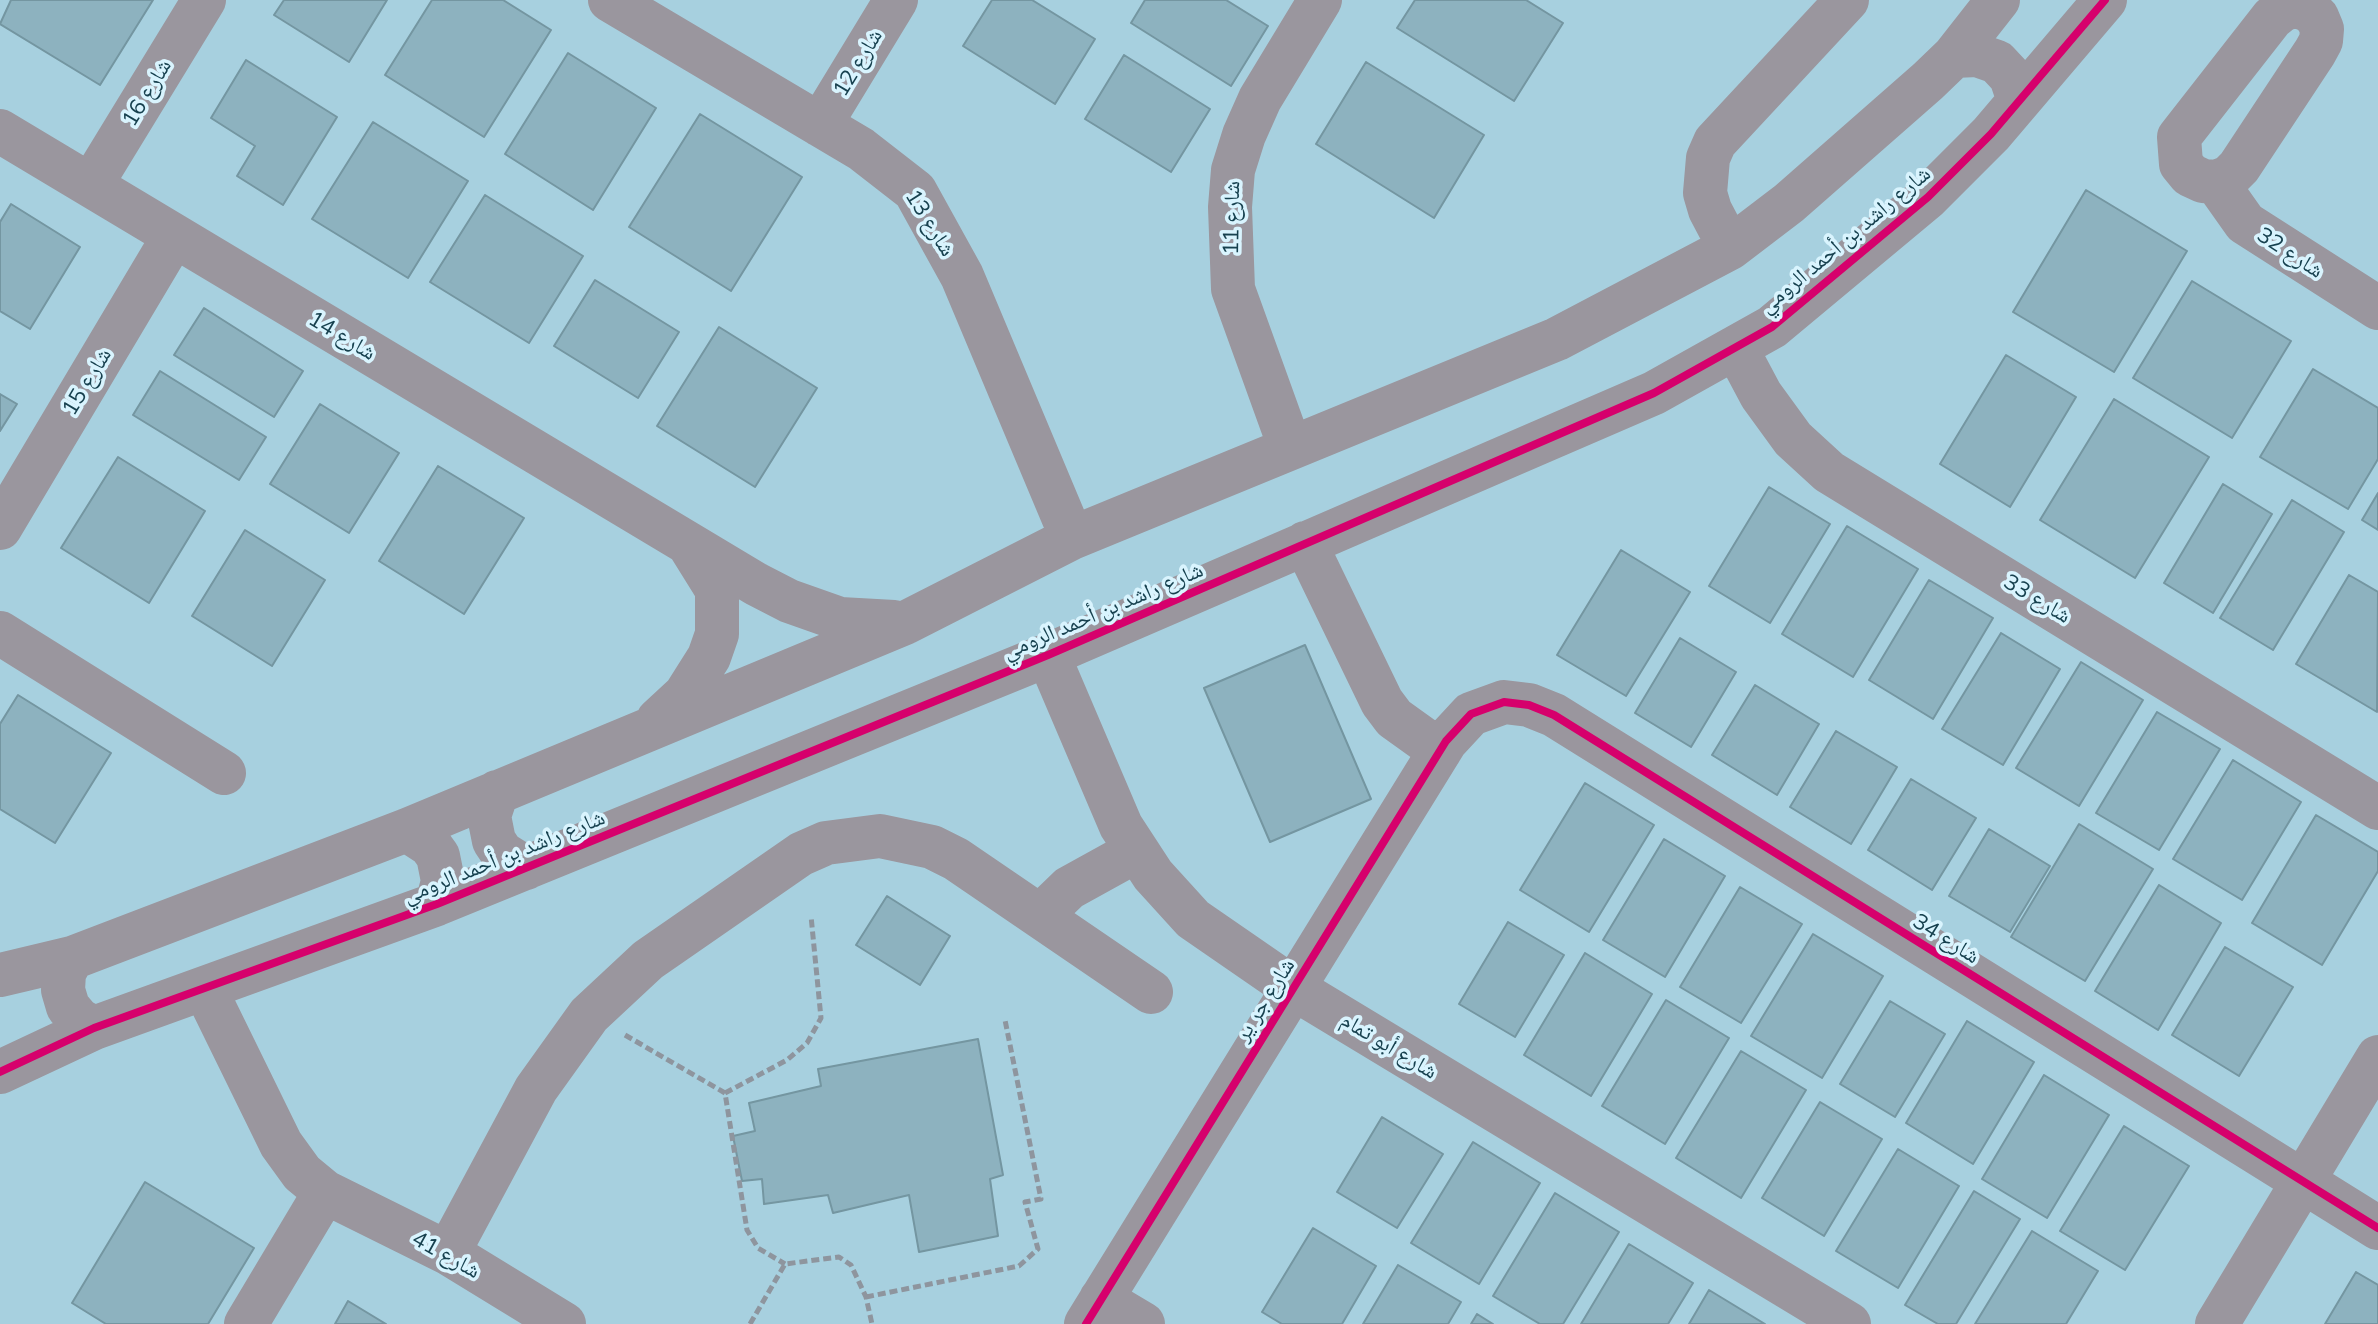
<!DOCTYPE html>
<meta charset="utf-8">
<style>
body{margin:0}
canvas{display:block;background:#a7d0df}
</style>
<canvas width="2378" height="1324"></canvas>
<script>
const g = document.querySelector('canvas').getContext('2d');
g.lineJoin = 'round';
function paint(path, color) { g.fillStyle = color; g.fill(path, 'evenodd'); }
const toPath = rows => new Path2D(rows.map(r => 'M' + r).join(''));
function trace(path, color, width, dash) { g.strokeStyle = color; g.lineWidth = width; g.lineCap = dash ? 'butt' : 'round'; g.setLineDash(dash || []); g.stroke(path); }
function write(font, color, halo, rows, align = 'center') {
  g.font = font + ' Mulish,"Noto Naskh Arabic",sans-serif'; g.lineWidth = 7; g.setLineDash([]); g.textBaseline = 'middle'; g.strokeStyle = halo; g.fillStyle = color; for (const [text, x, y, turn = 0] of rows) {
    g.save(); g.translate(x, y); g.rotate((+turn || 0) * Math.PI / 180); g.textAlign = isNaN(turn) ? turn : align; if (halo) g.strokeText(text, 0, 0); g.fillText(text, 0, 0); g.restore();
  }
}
const building = toPath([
 [11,0,153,0,100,85,0,24,11,0],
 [284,0,387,0,349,62,274,15,284,0],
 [432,0,503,0,551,30,484,137,385,75,432,0],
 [992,0,1032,0,1095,39,1055,104,963,46,992,0],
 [1145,0,1226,0,1268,26,1231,86,1131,23,1145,0],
 [1415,0,1526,0,1563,23,1514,101,1397,28,1415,0],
 [568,53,656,108,593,210,505,154,568,53],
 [1124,55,1210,109,1171,172,1085,119,1124,55],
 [246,60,337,117,283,205,237,176,255,146,211,118,246,60],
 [1366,62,1484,135,1434,218,1316,144,1366,62],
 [700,114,802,177,731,291,629,227,700,114],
 [373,122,468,181,408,278,312,219,373,122],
 [2086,190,2187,251,2114,372,2013,312,2086,190],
 [485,195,583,256,529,343,430,282,485,195],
 [11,204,80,247,30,329,0,311,0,222,11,204],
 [595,280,679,332,638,398,554,346,595,280],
 [2192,281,2291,341,2232,438,2133,378,2192,281],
 [204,308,303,371,274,417,174,355,204,308],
 [719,327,817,388,755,487,657,426,719,327],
 [2006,355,2076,397,2010,507,1940,464,2006,355],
 [2313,369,2378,408,2378,459,2348,509,2260,457,2313,369],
 [160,371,266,437,239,480,133,415,160,371],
 [0,394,17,404,0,431,0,394],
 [2114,399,2209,457,2135,578,2040,520,2114,399],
 [320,404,399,453,349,533,270,484,320,404],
 [118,457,205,511,149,603,61,548,118,457],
 [438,466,524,518,464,614,379,561,438,466],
 [2223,484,2272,514,2213,613,2164,583,2223,484],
 [1769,487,1830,524,1770,623,1709,586,1769,487],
 [2378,493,2378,530,2362,520,2378,493],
 [2292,500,2344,532,2273,650,2220,618,2292,500],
 [1847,526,1918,569,1853,677,1782,634,1847,526],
 [245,530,325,580,272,666,192,616,245,530],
 [1621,550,1690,592,1626,696,1557,655,1621,550],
 [2349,575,2378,592,2377,712,2296,664,2349,575],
 [1929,580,1993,618,1933,719,1869,680,1929,580],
 [2001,633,2060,669,2003,765,1942,729,2001,633],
 [1680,638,1736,672,1691,747,1635,713,1680,638],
 [1305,645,1371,799,1270,842,1204,688,1305,645],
 [2081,662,2143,700,2079,806,2016,768,2081,662],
 [1755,685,1819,724,1777,795,1712,755,1755,685],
 [18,695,111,753,55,843,0,809,0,724,18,695],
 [2157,712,2220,749,2159,850,2096,813,2157,712],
 [1836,731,1897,767,1851,844,1790,807,1836,731],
 [2233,760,2301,802,2242,900,2173,859,2233,760],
 [1911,779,1976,818,1932,890,1868,850,1911,779],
 [1585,783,1654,825,1589,932,1520,890,1585,783],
 [2316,815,2378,852,2378,871,2322,965,2252,923,2316,815],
 [2079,824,2153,869,2085,981,2011,937,2079,824],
 [1989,829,2050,866,2010,932,1949,896,1989,829],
 [1664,839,1725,876,1665,977,1603,940,1664,839],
 [2159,885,2221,923,2158,1030,2095,991,2159,885],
 [1740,887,1802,924,1741,1023,1680,987,1740,887],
 [887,896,950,936,920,985,856,945,887,896],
 [1508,922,1564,955,1515,1037,1459,1004,1508,922],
 [1813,934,1883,976,1822,1078,1751,1036,1813,934],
 [2225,947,2293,987,2239,1076,2172,1035,2225,947],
 [1585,953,1652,994,1591,1096,1524,1055,1585,953],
 [1666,1000,1729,1038,1665,1144,1602,1106,1666,1000],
 [1890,1001,1945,1034,1895,1117,1840,1084,1890,1001],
 [1967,1021,2034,1062,1973,1164,1906,1123,1967,1021],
 [978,1039,1003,1175,990,1179,998,1236,919,1252,909,1195,833,1213,828,1195,764,1204,762,1179,742,1181,733,1136,755,1131,749,1103,821,1086,818,1069,978,1039],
 [1741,1051,1806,1090,1741,1198,1676,1158,1741,1051],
 [2044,1075,2109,1115,2047,1218,1982,1179,2044,1075],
 [1820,1102,1882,1139,1824,1236,1762,1198,1820,1102],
 [1382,1117,1443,1154,1397,1228,1337,1192,1382,1117],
 [2124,1126,2189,1166,2125,1270,2060,1231,2124,1126],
 [1473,1142,1540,1183,1479,1284,1411,1243,1473,1142],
 [1898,1149,1959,1186,1898,1288,1836,1251,1898,1149],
 [145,1182,254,1248,208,1324,106,1324,72,1303,145,1182],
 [1974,1191,2020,1219,1956,1324,1938,1324,1905,1305,1974,1191],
 [1555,1193,1619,1232,1563,1324,1540,1324,1493,1296,1555,1193],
 [1313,1228,1376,1266,1342,1324,1282,1324,1262,1312,1313,1228],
 [2032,1231,2098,1271,2066,1324,1975,1324,2032,1231],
 [1629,1244,1693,1283,1668,1324,1581,1324,1629,1244],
 [1398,1265,1461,1302,1448,1324,1363,1324,1398,1265],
 [2356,1272,2378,1285,2378,1324,2325,1324,2356,1272],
 [1709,1290,1765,1324,1689,1324,1709,1290],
 [348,1301,386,1324,335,1324,348,1301],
 [1477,1314,1493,1324,1471,1324,1477,1314]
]);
const path = toPath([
 [625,1035,725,1093,747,1230,758,1248,785,1264],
 [725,1093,787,1060,807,1043,821,1018,811,916],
 [866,1297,1019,1266,1038,1249,1025,1202,1041,1199,1005,1020],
 [750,1324,785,1264,839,1257,851,1265,866,1297,872,1324]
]);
const minor = toPath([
 [610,0,861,149,915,191,962,276,1072,538],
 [2294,6,2307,9,2317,17,2322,29,2321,41,2315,52,2239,167,2229,177,2216,182,2203,181,2190,175,2181,164,2179,137,2272,18,2282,10,2294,6],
 [1954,56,1977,55,1997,62,2011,77,2019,101],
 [820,125,896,0],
 [0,131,756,584,789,601,840,619,894,622],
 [2216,182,2245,223,2378,308],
 [91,185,204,0],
 [1730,248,1710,210,1705,193,1708,158,1715,142,1847,0],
 [1736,348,1761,395,1793,439,1829,472,2378,808],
 [1290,447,1233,289,1230,207,1233,170,1244,135,1260,99,1320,0],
 [0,528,174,236],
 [1305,543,1382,702,1394,718,1440,751],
 [0,633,224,773],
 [1048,655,1121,826,1153,875,1193,919,1293,988,1849,1324],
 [658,720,685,695,709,657,717,634,717,590,689,545],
 [497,792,489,816,494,841,502,853,526,868],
 [407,830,430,845,438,856,443,881,437,904],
 [1040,916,1069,888,1136,851],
 [72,958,64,973,63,990,68,1007,79,1020,94,1028],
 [0,975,72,958,407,830,905,623,1072,538,1557,339,1730,248,1789,203,1928,81,1954,56,1998,0],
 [205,989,281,1144,302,1173,325,1192,448,1253,564,1324],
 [0,1072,94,1028,437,904,1048,655,1654,393,1772,327,1928,197,1991,134,2105,0],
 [448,1253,536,1089,589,1015,648,960,801,854,826,843,880,836,932,847,956,859,1151,992],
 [1101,1299,1143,1324],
 [246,1324,325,1192],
 [1086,1324,1446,741,1471,714,1504,702,1529,705,1554,715,2378,1228],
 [2217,1324,2378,1057]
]);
const cycleway = toPath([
 [0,1072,94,1028,437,904,1048,655,1654,393,1772,327,1928,197,1991,134,2105,0],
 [1086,1324,1446,741,1471,714,1504,702,1529,705,1554,715,2378,1228]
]);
const streetNames = [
 ["شارع 12",858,63,-59],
 ["شارع 16",147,93,-59],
 ["شارع 11",1232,218,-89],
 ["شارع 13",930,223,58],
 ["شارع راشد بن أحمد الرومي",1845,240,-40],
 ["شارع 32",2290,253,33],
 ["شارع 14",342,336,31],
 ["شارع 15",87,382,-59],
 ["شارع 33",2037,599,31],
 ["شارع راشد بن أحمد الرومي",1103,611,-23],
 ["شارع راشد بن أحمد الرومي",504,857,-22],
 ["شارع 34",1946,939,32],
 ["شارع جر ير",1265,1000,-58],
 ["شارع أبو تمام",1389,1046,31],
 ["شارع 41",446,1255,29]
];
paint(building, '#8db2bf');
trace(building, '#7496a1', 2);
trace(path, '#8e959e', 5, [8, 4]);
trace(minor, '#9a969e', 44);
trace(cycleway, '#d6006c', 8);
write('22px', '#17414f', '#d9f4fe', streetNames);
</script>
